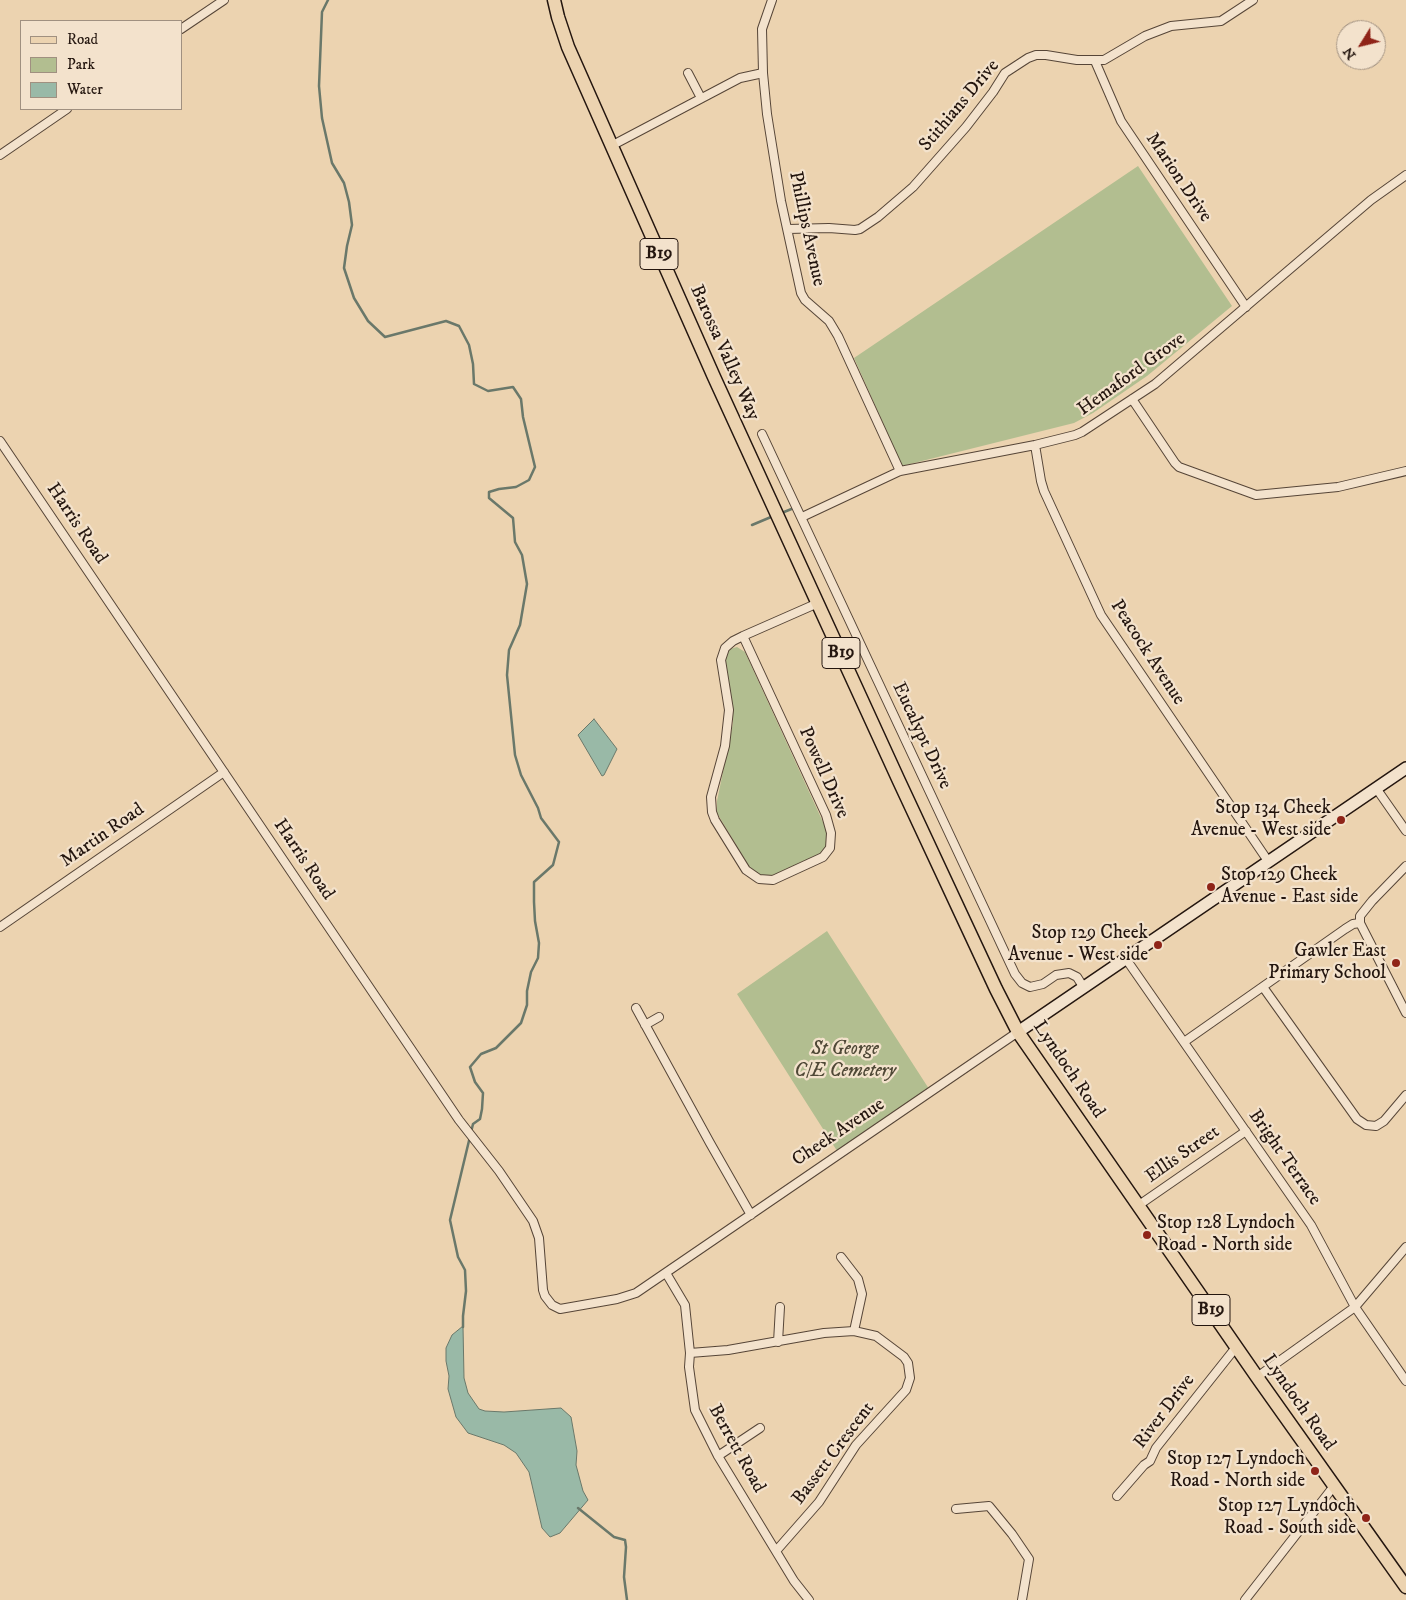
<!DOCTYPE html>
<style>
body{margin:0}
#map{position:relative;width:1406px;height:1600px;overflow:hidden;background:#ecd3b0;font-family:"IM FELL DW Pica",serif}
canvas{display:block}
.legend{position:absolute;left:20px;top:20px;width:162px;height:90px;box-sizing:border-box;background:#f3e2cc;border:1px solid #a09080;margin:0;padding:6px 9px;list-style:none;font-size:15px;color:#24160f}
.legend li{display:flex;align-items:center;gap:10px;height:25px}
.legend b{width:25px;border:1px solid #a09080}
.north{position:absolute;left:1336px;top:20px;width:50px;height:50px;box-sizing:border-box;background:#f3e2cc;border:1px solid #a09080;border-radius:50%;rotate:234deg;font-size:14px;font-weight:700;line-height:20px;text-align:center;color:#24160f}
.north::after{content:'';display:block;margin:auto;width:18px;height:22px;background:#8f2418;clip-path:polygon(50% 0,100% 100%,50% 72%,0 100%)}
</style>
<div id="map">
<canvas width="1406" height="1600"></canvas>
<ul class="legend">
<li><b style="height:6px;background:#ecd3b0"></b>Road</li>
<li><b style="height:14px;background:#b2be90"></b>Park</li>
<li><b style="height:14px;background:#99b9a7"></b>Water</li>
</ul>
<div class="north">N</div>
</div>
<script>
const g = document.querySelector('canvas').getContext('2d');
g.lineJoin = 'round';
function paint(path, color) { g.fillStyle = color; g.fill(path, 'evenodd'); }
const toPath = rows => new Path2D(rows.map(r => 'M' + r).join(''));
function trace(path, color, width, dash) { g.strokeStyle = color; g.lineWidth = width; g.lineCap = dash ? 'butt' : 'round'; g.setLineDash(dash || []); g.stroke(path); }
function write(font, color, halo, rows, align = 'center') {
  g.font = font + ' "IM FELL DW Pica",serif'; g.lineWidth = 4.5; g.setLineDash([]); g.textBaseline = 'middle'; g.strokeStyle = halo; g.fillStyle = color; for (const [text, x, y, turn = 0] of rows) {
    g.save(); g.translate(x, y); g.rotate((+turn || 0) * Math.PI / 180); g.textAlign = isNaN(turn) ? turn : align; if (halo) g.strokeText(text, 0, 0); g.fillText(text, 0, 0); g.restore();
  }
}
const green = toPath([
 [1138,166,1232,306,1147,376,1093,413,1074,423,902,466,854,358],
 [737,647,745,652,828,833,828,843,820,855,776,876,766,876,757,874,750,868,717,813,717,801,733,723,733,711,725,659,730,649],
 [827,931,931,1092,839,1154,737,994]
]);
const water = toPath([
 [594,719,617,749,604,775,602,776,578,735,594,719],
 [463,1326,464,1378,468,1393,479,1409,485,1411,504,1412,561,1408,571,1417,577,1451,576,1465,583,1491,588,1500,560,1533,550,1537,542,1528,529,1472,516,1453,504,1445,468,1433,456,1417,448,1389,449,1376,446,1361,446,1348,452,1335,463,1326]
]);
const stream = toPath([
 [328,0,322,12,319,86,322,118,332,163,344,183,349,202,352,225,347,246,344,268,354,298,368,321,385,337,446,321,459,326,469,345,473,364,474,384,488,391,513,387,521,399,523,417,535,467,529,480,516,487,499,489,489,492,489,498,513,518,515,542,522,555,527,584,520,625,509,650,507,675,515,755,521,775,538,808,541,818,559,842,553,865,534,882,534,902,535,921,539,943,538,958,531,972,527,991,527,1005,521,1023,496,1048,481,1054,470,1067,475,1082,483,1093,482,1109,480,1119,473,1124,450,1220,458,1257,465,1270,466,1291,463,1316,463,1327],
 [784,512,794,508],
 [752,525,771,517],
 [578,1508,614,1537,625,1540,626,1547,624,1577,627,1600]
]);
const street = toPath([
 [772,0,762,29,763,73,767,114,781,201,801,293,805,300,829,321,838,336,900,471],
 [181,29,224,0],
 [1095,61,1121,121,1246,307],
 [688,73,701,98],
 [611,146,740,78,763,73],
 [0,155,67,109],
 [788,229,829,228,855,230,860,229,878,217,913,187,966,127,993,92,1005,73,1028,58,1036,55,1046,55,1077,60,1104,60,1145,36,1171,26,1221,21,1253,0],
 [1132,399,1175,463,1179,467,1256,495,1338,487,1406,471],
 [762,434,1015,974,1022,983,1030,987,1043,984,1056,975,1069,973,1077,977,1084,988],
 [0,441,459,1120,499,1171,533,1221,539,1238,543,1290,545,1296,552,1305,560,1309,617,1299,636,1293,1018,1032],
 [1035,445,1041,481,1044,491,1101,615,1268,861],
 [802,517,900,471,1035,445,1075,435,1082,432,1155,384,1371,200,1406,175],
 [743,636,826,815,831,833,830,848,823,857,773,880,759,879,746,870,715,820,712,812,711,797,725,746,729,710,721,660,725,648,733,641,743,636,818,603],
 [1376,788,1406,831],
 [1360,923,1406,1013],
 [0,927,224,772],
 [1126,959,1311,1225,1355,1307,1406,1381],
 [1263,987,1357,1119,1366,1125,1376,1126,1384,1121,1406,1095],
 [636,1008,710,1143,751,1215],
 [645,1025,659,1017],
 [1184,1042,1345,929,1353,924,1360,923,1360,916,1372,901,1406,866],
 [1139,1205,1246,1131],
 [841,1257,858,1279,862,1294,854,1331],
 [666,1273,685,1305,690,1353,689,1367,695,1410,718,1456,794,1581,809,1600],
 [778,1342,780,1307],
 [690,1353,728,1350,824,1333,854,1331,876,1336,904,1357,908,1363,910,1378,906,1390,856,1445,819,1502,776,1551],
 [1257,1377,1355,1307,1406,1247],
 [718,1456,760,1428],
 [1117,1496,1144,1465,1150,1461,1156,1448,1237,1346],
 [956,1509,989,1506,1012,1534,1029,1559,1022,1600],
 [1245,1600,1334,1486]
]);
const secondary = toPath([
 [1018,1032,1406,768]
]);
const primary = toPath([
 [554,0,558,17,568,47,714,377,899,781,996,989,1018,1032,1257,1377,1406,1587]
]);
const markers = [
 [1341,820,5,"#8f2418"],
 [1211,887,5,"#8f2418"],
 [1158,945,5,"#8f2418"],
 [1396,963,5,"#8f2418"],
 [1147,1235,5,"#8f2418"],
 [1315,1471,5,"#8f2418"],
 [1366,1518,5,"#8f2418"]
];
const shields = [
 [659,254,38],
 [841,653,38],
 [1211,1310,38]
];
const shieldNames = [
 ["B19",659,254],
 ["B19",841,653],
 ["B19",1211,1310]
];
const streetNames = [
 ["Stithians Drive",960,106,-50],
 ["Marion Drive",1178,178,56],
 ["Phillips Avenue",806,229,78],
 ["Barossa Valley Way",724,353,66],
 ["Hemaford Grove",1132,375,-36],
 ["Harris Road",76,524,56],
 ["Peacock Avenue",1147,653,57],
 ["Eucalypt Drive",921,736,65],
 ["Powell Drive",823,773,66],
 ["Martin Road",103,836,-35],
 ["Harris Road",303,860,56],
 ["Lyndoch Road",1068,1070,56],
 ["Cheek Avenue",839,1133,-34],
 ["Ellis Street",1183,1155,-35],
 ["Bright Terrace",1284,1158,55],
 ["Lyndoch Road",1298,1403,55],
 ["River Drive",1165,1412,-53],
 ["Berrett Road",736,1449,61],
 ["Bassett Crescent",834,1454,-53]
];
const poiNames = [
 ["Stop 134 Cheek",1331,809],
 ["Avenue - West side",1331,831],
 ["Stop 129 Cheek",1221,876,"left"],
 ["Avenue - East side",1221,898,"left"],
 ["Stop 129 Cheek",1148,934],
 ["Avenue - West side",1148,956],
 ["Gawler East",1386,952],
 ["Primary School",1386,974],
 ["Stop 128 Lyndoch",1157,1224,"left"],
 ["Road - North side",1157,1246,"left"],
 ["Stop 127 Lyndoch",1305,1460],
 ["Road - North side",1305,1482],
 ["Stop 127 Lyndoch",1356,1507],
 ["Road - South side",1356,1529]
];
const parkNames = [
 ["St George",845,1050],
 ["C/E Cemetery",845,1072]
];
paint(green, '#b2be90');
paint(water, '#99b9a7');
trace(water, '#6a786a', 1);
trace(stream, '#6a786a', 2.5);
trace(street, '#564537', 10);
trace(secondary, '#24160f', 14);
trace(primary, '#24160f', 15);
trace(street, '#f3e2cc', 8);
trace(secondary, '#f3e2cc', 11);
trace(primary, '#ecd3b0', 12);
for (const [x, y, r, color] of markers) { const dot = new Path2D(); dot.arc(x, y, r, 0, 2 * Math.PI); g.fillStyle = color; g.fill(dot); trace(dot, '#f3e2cc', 2); }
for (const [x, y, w] of shields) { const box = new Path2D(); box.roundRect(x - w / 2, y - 15.5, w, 31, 4); g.fillStyle = '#f3e2cc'; g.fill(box); trace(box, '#24160f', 1); }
write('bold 18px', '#24160f', null, shieldNames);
write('19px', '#24160f', '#f3e2cc', streetNames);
write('19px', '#24160f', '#f3e2cc', poiNames, 'right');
write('italic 19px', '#4f4836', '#f3e2cc', parkNames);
</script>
